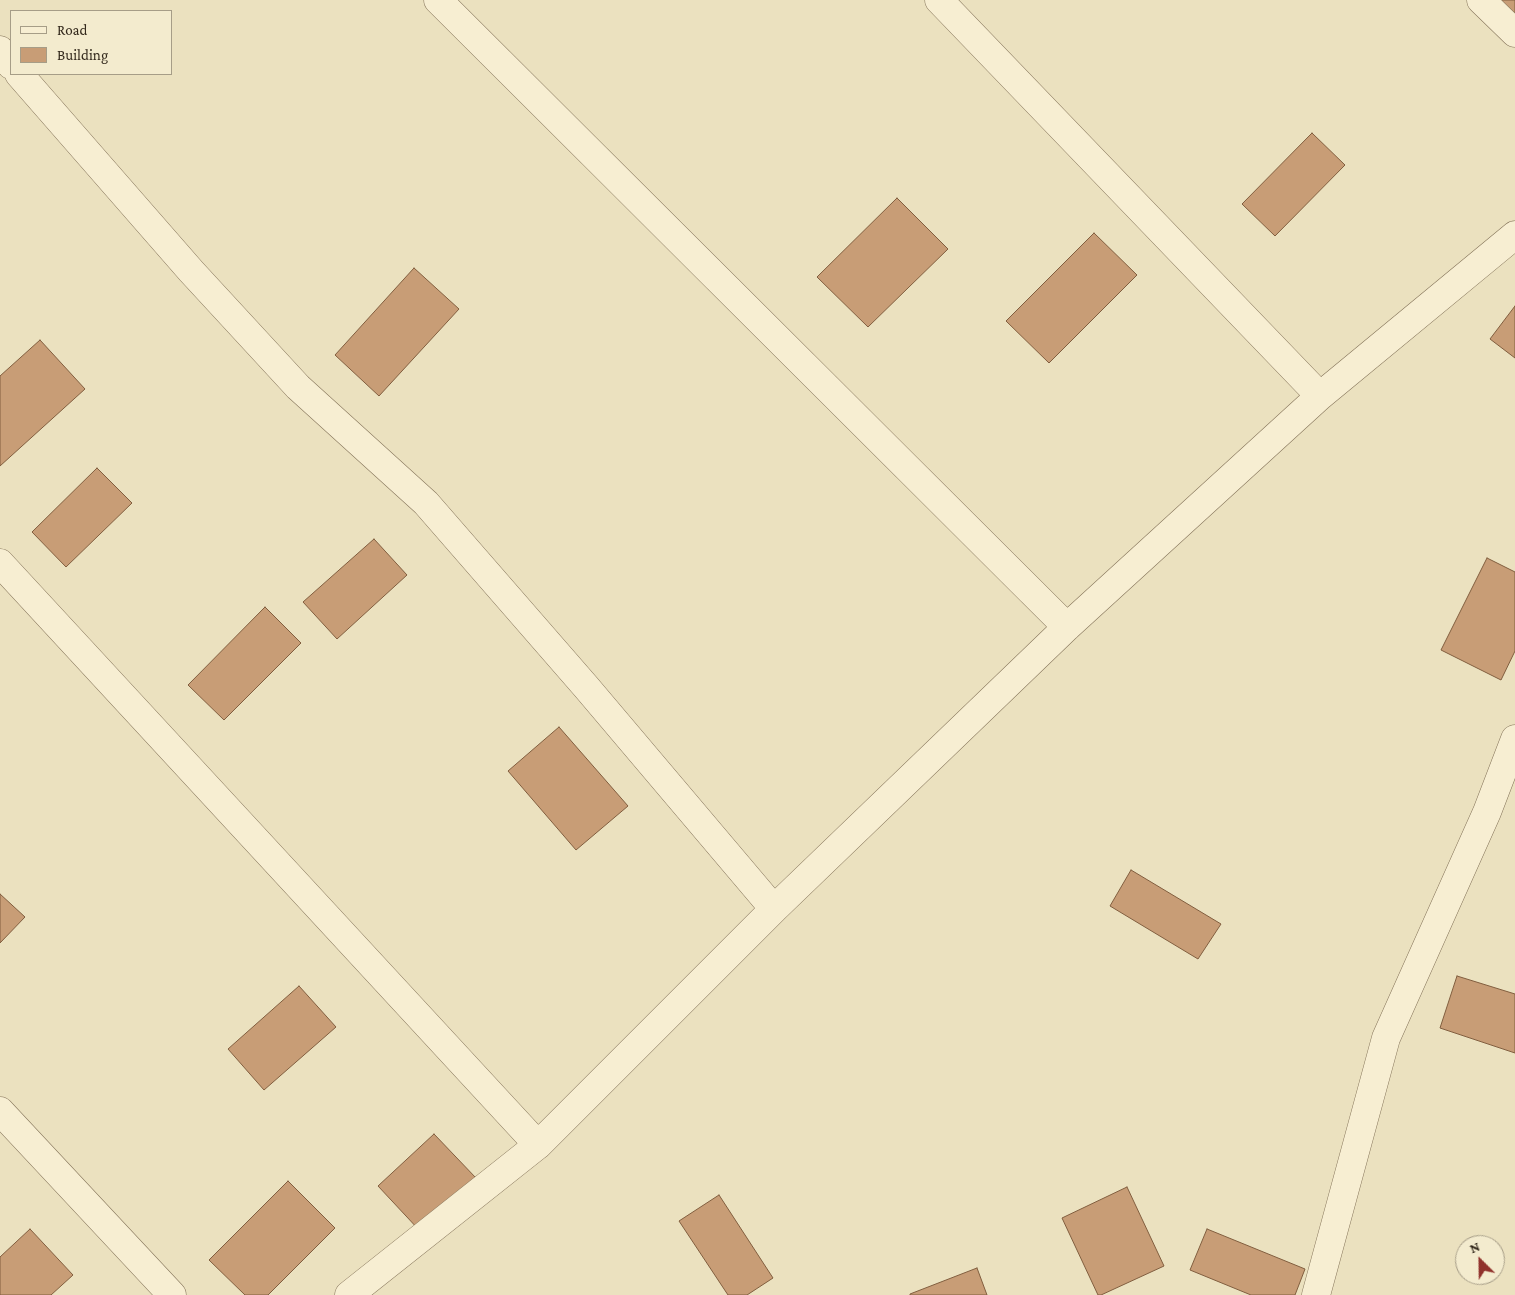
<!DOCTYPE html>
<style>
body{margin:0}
#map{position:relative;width:1515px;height:1295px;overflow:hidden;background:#ebe1bf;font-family:"Crimson Pro",serif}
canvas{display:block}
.legend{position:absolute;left:10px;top:10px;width:162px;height:65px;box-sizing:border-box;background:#f3ebce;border:1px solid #a69d87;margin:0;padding:6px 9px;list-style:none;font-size:15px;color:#33291c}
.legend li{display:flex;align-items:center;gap:10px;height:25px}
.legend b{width:25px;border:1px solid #a69d87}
.north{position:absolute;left:1455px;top:1235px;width:50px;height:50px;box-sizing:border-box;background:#f3ebce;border:1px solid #a69d87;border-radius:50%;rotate:337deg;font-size:14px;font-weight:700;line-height:20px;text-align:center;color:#33291c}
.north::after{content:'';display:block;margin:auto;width:18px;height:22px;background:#90312b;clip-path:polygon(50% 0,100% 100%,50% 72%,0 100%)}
</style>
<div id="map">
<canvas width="1515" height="1295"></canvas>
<ul class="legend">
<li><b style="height:6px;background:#f7eed2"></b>Road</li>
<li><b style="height:14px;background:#c89d76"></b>Building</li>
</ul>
<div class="north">N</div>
</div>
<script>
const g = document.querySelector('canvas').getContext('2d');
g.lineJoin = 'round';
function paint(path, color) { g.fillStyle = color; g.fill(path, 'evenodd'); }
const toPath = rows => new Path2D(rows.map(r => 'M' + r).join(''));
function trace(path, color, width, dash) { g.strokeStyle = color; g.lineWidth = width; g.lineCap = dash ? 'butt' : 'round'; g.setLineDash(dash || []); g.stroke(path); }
const building = toPath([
 [1493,0,1515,0,1515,18,1493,0],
 [1312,133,1345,165,1275,236,1242,204,1312,133],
 [897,198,948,249,868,327,817,277,897,198],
 [1094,233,1137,275,1049,363,1006,321,1094,233],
 [414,268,459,309,379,396,335,355,414,268],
 [1515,306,1515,358,1490,339,1515,306],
 [40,340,85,389,0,466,0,376,40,340],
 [97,468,132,503,66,567,32,532,97,468],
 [374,539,407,575,337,639,303,602,374,539],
 [1487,558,1515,572,1515,651,1501,680,1441,650,1487,558],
 [265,607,301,643,224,720,188,685,265,607],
 [559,727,628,806,576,850,508,771,559,727],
 [1131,870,1221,924,1198,959,1110,906,1131,870],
 [0,894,25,917,0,943,0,894],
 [1457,976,1515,994,1515,1053,1440,1028,1457,976],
 [299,986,336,1027,264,1090,228,1049,299,986],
 [434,1134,476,1178,420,1231,378,1186,434,1134],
 [288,1181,335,1228,268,1295,245,1295,209,1260,288,1181],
 [1127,1187,1164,1266,1101,1295,1098,1295,1062,1218,1127,1187],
 [719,1195,773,1278,747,1295,728,1295,679,1221,719,1195],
 [30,1229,73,1275,51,1295,0,1295,0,1257,30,1229],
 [1207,1229,1305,1269,1295,1295,1251,1295,1190,1270,1207,1229],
 [977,1268,987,1295,910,1295,910,1294,977,1268]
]);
const minor = toPath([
 [438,0,1067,627],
 [939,0,1320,396],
 [1481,0,1515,33],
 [0,50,11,65],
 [19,74,191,271,298,387,426,503,587,688,774,909],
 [0,563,538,1145],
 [0,1111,172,1295],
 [349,1295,538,1145,774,909,1067,627,1320,396,1515,235],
 [1316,1295,1386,1038,1487,812,1515,739]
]);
paint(building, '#c89d76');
trace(building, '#815e3f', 1);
trace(minor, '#837258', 29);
trace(minor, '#f7eed2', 28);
</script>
